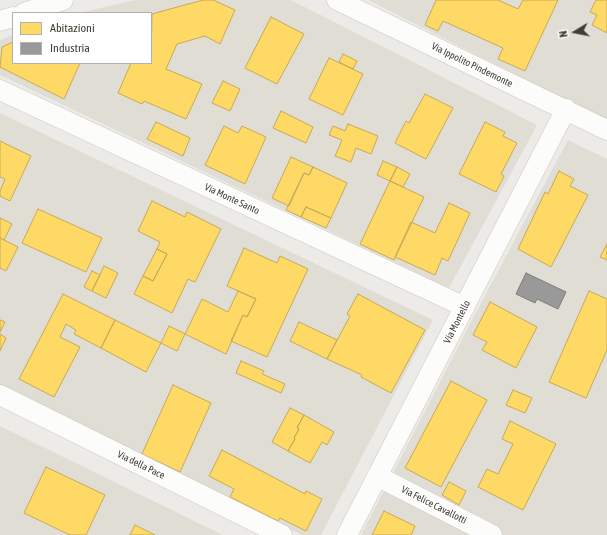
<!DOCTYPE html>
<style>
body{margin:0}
#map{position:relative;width:607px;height:535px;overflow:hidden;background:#ecebe7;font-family:"Asap Condensed",sans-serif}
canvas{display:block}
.legend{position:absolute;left:12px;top:12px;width:140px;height:52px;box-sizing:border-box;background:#fff;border:1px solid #b3b1ae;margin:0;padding:5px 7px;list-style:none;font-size:12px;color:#413d34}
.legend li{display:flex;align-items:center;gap:8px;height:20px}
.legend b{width:20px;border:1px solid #b3b1ae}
.north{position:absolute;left:555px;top:12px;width:40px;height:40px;-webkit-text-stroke:3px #fff;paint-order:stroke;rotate:260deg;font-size:11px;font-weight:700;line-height:16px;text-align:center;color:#413d34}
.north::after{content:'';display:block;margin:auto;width:14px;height:18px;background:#413d34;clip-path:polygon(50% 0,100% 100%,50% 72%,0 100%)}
</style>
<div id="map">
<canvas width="607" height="535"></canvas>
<ul class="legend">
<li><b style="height:11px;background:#ffd966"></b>Abitazioni</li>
<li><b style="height:11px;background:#999"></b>Industria</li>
</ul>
<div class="north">N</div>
</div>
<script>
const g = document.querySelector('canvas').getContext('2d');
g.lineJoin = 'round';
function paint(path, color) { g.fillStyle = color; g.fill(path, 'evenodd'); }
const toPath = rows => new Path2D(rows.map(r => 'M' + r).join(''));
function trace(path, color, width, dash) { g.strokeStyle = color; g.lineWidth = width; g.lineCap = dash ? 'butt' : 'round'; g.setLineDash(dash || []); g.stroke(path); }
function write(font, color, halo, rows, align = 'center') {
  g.font = font + ' "Asap Condensed",sans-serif'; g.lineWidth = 4; g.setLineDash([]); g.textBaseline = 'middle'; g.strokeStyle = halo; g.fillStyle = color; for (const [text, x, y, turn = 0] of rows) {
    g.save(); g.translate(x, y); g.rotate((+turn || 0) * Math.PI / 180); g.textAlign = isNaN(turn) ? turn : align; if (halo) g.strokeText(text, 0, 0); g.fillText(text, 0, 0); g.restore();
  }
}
const residential = toPath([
 [135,0,291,0,537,125,449,288,0,75,0,40,13,35,13,63,151,63,151,13,79,13],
 [368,0,607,0,607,120,568,101],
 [0,113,433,320,321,535,302,535,0,387],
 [568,140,607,159,607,535,361,535,472,320],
 [0,426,223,535,0,535]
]);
const homes = toPath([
 [203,0,213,0,235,10,220,44,205,36,177,44,166,69,202,84,186,119,144,101,142,104,118,93,131,63,151,63,152,14,203,0],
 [436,0,498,0,518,9,523,0,558,0,525,71,498,59,503,48,443,21,438,31,425,25,436,0],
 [596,0,607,0,607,33,592,25,597,15,590,12,596,0],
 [271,17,304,34,277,84,245,68,271,17],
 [13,42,13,63,80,63,64,99,0,67,2,47,13,42],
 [343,54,357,61,353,69,339,62,343,54],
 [329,58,363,74,343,115,309,99,329,58],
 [223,81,240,89,230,111,212,103,223,81],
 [425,94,453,108,426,159,395,143,406,121,409,123,425,94],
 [281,111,313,127,306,143,273,128,281,111],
 [156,122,190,138,183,156,147,139,156,122],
 [485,122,505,132,503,136,517,143,501,174,504,176,496,192,459,174,485,122],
 [348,124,378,136,371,154,356,148,351,162,335,156,342,140,329,135,333,126,345,131,348,124],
 [224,126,238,133,242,126,266,137,245,184,205,165,224,126],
 [0,141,31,156,10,201,0,196,0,191,5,179,0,177,0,141],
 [291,157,313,167,309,175,304,173,289,206,272,198,291,157],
 [383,161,397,167,390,181,377,175,383,161],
 [313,167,347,183,331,218,306,207,301,217,286,210,304,173,309,175,313,167],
 [397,167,410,174,403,187,390,181,397,167],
 [559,171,574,179,570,186,588,195,551,267,518,249,545,192,548,194,559,171],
 [390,181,424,197,394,260,360,244,390,181],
 [152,201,185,217,187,212,221,229,195,282,188,279,172,313,134,294,143,276,153,281,167,254,157,249,160,242,138,231,152,201],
 [449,203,470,213,448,261,442,258,435,275,395,257,411,222,435,233,449,203],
 [306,207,331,218,326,228,301,217,306,207],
 [38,209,102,238,86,272,22,243,38,209],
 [0,218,12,224,4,240,0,238,0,218],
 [0,238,18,247,6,271,0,268,0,238],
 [607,244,607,260,600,257,607,244],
 [244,248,277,263,280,256,308,269,267,357,231,341,243,315,247,317,256,299,227,286,244,248],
 [157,249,167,254,153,281,143,276,157,249],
 [104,266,118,273,106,298,92,291,104,266],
 [92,271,100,275,92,291,84,287,92,271],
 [238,291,256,299,247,317,243,315,226,354,185,334,202,299,228,312,238,291],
 [589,291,607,299,607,350,586,398,549,382,589,291],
 [63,294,115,320,101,348,74,334,76,330,66,324,60,337,80,347,54,397,19,379,63,294],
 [358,294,425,330,391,393,361,377,362,375,327,359,350,316,347,314,358,294],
 [490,302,537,327,516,368,482,350,487,342,473,335,490,302],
 [0,320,5,322,0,332,0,320],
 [115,320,161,343,146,372,101,348,115,320],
 [299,322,337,340,327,359,290,341,299,322],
 [169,326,185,334,177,351,161,343,169,326],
 [0,334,6,338,0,351,0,334],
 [241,361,264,371,262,374,285,384,281,393,236,373,241,361],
 [451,381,487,400,441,487,405,468,451,381],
 [173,385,211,403,180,472,142,454,173,385],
 [513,390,532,398,525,413,506,405,513,390],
 [290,408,304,415,297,428,299,429,294,438,295,439,288,451,272,442,290,408],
 [304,415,334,432,327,445,322,442,310,463,288,451,295,439,294,438,299,429,297,428,304,415],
 [510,421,556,444,523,510,478,487,487,469,498,474,513,444,502,439,510,421],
 [222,450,305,494,306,491,322,499,306,531,280,518,278,521,230,497,234,489,209,476,222,450],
 [46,467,105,495,86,535,70,535,24,513,46,467],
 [449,482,466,491,459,505,442,495,449,482],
 [384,511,415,526,411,535,372,535,384,511],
 [135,525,155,535,130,535,135,525]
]);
const industry = toPath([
 [526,273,566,292,558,309,537,299,535,303,516,294,526,273]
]);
const minor = toPath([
 [337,0,607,130],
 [24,13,63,0],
 [0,21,13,17],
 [0,90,465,307],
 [0,395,282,535],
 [377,476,492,535],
 [347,535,566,109]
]);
const streetNames = [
 ["Via Ippolito Pindemonte",472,65,26],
 ["Via Monte Santo",232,199,25],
 ["Via Montello",457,322,-63],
 ["Via della Pace",141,465,26],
 ["Via Felice Cavallotti",434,505,27]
];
paint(residential, '#e0ddd4');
paint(homes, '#ffd966');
trace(homes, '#c6aa57', 1);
paint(industry, '#999');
trace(industry, '#7f7d7b', 1);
trace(minor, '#c9c7c3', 21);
trace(minor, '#fcfcfb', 20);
write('10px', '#413d34', '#fff', streetNames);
</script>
